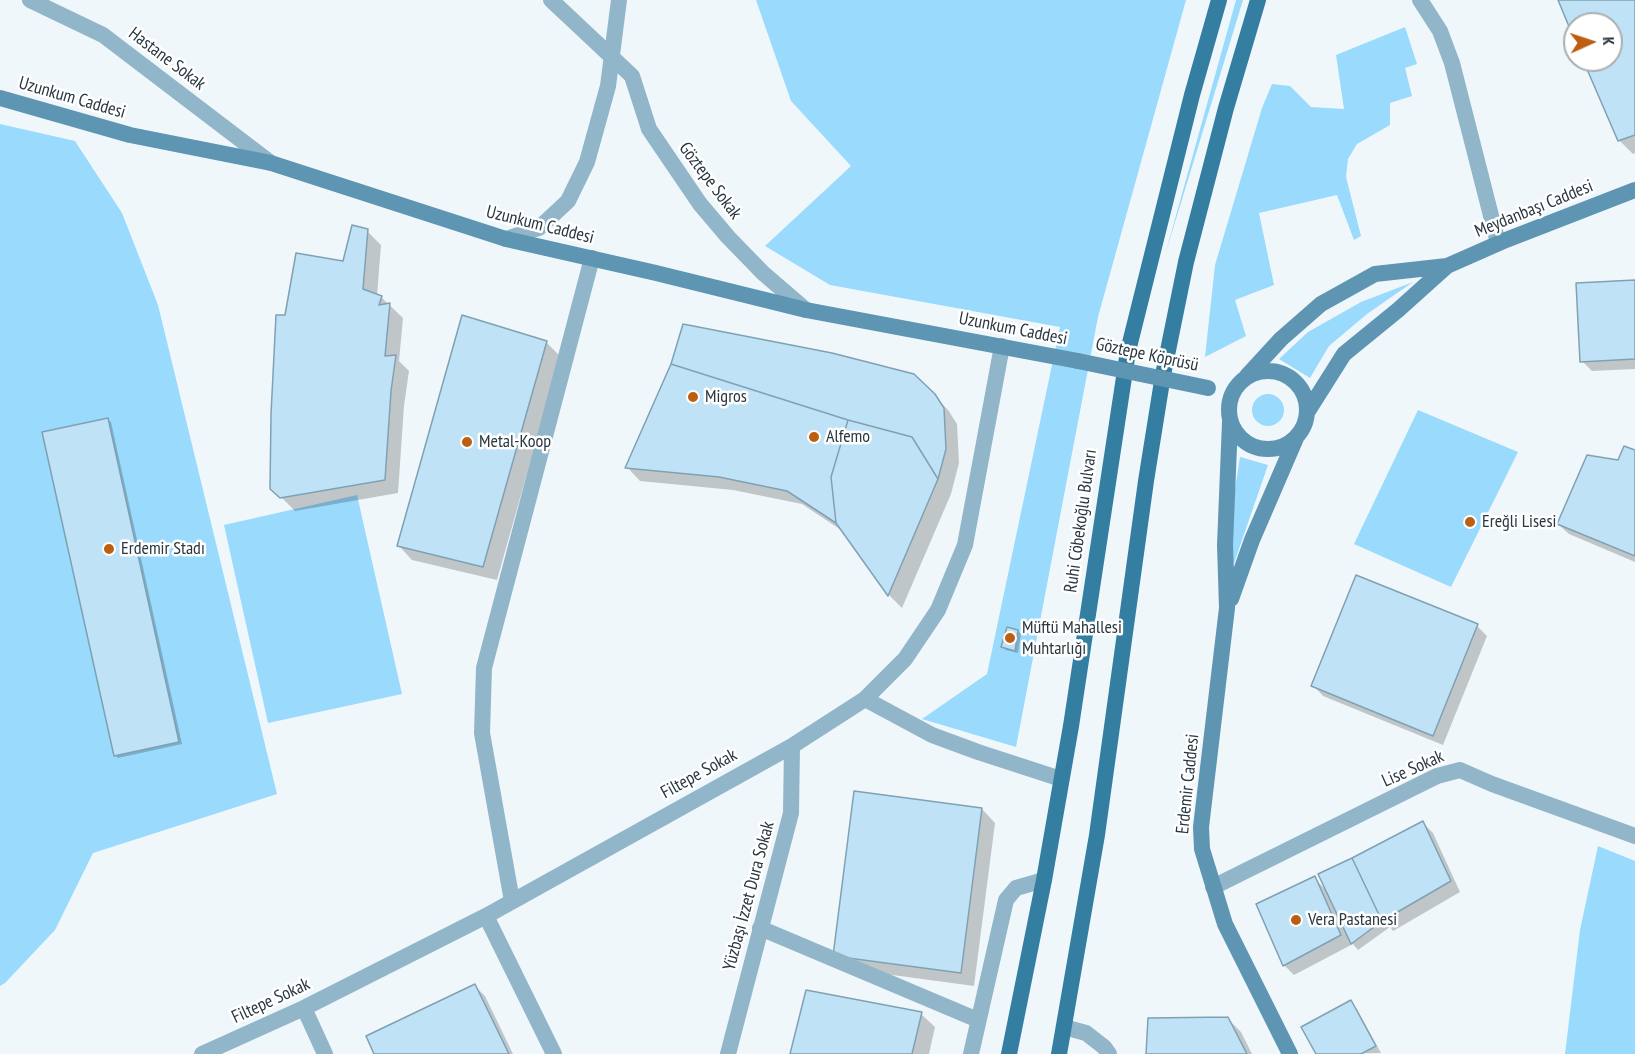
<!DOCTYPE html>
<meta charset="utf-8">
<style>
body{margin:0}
#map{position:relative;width:1635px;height:1054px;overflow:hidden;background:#f0f7fb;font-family:"PT Sans Narrow",sans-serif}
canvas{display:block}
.north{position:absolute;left:1563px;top:12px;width:60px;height:60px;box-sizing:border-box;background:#fff;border:2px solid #a9afb2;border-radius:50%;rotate:87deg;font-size:16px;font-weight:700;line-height:24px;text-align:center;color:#29373f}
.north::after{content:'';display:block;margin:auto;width:21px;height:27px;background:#bc5f11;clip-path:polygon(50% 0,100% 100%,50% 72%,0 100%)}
</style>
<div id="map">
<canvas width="1635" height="1054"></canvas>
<div class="north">K</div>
</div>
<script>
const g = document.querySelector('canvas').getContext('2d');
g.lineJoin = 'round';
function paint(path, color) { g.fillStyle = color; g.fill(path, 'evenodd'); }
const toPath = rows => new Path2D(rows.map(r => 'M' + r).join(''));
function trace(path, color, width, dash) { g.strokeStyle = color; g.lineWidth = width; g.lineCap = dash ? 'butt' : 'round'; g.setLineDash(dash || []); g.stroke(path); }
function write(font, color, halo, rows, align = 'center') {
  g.font = font + ' "PT Sans Narrow",sans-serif'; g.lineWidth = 5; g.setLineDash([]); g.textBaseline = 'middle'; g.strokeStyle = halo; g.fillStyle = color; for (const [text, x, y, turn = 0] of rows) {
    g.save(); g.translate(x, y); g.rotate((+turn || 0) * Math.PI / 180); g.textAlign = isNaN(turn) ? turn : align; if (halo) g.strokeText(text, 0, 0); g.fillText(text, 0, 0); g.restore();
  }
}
const green = toPath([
 [756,0,1186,0,1098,317,1016,747,922,719,987,674,1060,327,830,285,765,246,851,166,791,101],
 [1236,0,1243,0,1165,255],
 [1405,27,1417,64,1405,68,1412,96,1390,103,1390,125,1357,144,1348,159,1346,177,1361,236,1354,240,1337,195,1259,213,1274,285,1235,300,1246,336,1205,357,1215,265,1262,108,1272,84,1290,86,1311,107,1344,109,1336,55],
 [0,124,75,141,122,213,158,305,277,794,93,853,55,930,5,983,0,986],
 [1413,282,1367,314,1329,346,1310,378,1279,359,1308,332,1361,302],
 '1252 410a16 16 0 1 1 32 0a16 16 0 1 1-32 0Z',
 [1418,410,1518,452,1451,587,1354,544],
 [1240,457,1268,465,1232,569,1232,508],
 [357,495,402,694,268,723,224,525],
 [1598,846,1635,861,1635,1054,1565,1054,1580,930]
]);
const shadow = toPath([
 [1559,0,1635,0,1635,153,1633,154,1619,140,1585,60,1611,60,1611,24,1575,24,1575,37],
 [367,231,381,245,377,296,381,297,403,318,399,361,409,371,404,406,398,493,295,511,272,488,286,316,344,262],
 [1635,282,1635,369,1592,371,1582,361],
 [546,342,560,356,497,580,412,560,399,546],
 [913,375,948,410,957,424,959,463,951,494,902,608,889,595,844,532,802,504,733,490,640,481,627,467],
 [107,419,111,422,182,744,118,758,115,755],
 [1635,452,1635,562,1569,534,1558,524,1618,462],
 [1477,626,1487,636,1443,745,1323,696,1313,685],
 [1018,631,1021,634,1018,653,1006,650,1003,647],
 [855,793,982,809,995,823,974,986,848,969],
 [1423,823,1433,833,1460,892,1393,931,1390,927,1358,950,1353,944,1294,975,1284,965,1314,878,1328,892],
 [475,986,485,996,513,1054,376,1054],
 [1350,1002,1357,1009,1381,1053,1317,1054],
 [921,1014,935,1027,929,1054,792,1054],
 [1227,1018,1241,1032,1252,1054,1148,1054]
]);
const building = toPath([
 [1558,0,1635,0,1635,135,1618,141,1583,60,1611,60,1611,24,1575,24,1575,41,1558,0],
 [352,225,368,229,363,289,382,296,379,305,390,303,385,356,396,355,391,391,385,480,280,498,270,489,271,414,276,315,285,315,296,253,343,261,352,225],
 [1635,280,1635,359,1580,362,1576,283,1635,280],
 [462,315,547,341,483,567,397,546,462,315],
 [683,324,832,353,914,374,935,394,944,408,946,449,938,479,912,437,848,420,671,364,683,324],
 [671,364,848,420,831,477,836,523,787,491,719,477,625,468,671,364],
 [108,418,179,742,114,756,42,432,108,418],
 [848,420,912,437,938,479,888,596,836,523,831,477,848,420],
 [1624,446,1635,450,1635,556,1557,524,1587,455,1618,460,1624,446],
 [1356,575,1478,624,1433,736,1311,686,1356,575],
 [1007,627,1018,630,1015,651,1001,647,1007,627],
 [854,791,982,808,961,973,833,956,854,791],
 [1423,821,1451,881,1382,921,1352,858,1423,821],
 [1352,858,1382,921,1351,944,1318,874,1352,858],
 [1315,876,1341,935,1283,966,1256,904,1315,876],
 [475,984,509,1054,374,1054,366,1036,475,984],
 [806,990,922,1012,912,1054,790,1054,806,990],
 [1351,1000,1376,1046,1361,1054,1316,1054,1301,1027,1351,1000],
 [1228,1017,1247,1054,1146,1054,1148,1018,1228,1017]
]);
const minor = toPath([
 [30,0,103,35,271,163],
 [551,0,632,76,649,129,700,204,728,237,763,273,806,310],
 [1420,0,1440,31,1452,63,1498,243],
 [506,239,539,228,568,201,587,162,608,86,619,0],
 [865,699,932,735,978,752,1061,779],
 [1213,887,1437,776,1460,770,1492,784,1635,836],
 [512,901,482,733,484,668,592,258],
 [486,916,554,1054],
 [760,928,978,1020],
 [304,1008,325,1054],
 [1064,1027,1086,1033,1104,1047,1109,1054],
 [202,1054,304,1008,486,916,792,746,865,699,905,659,938,610,965,545,1002,346],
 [728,1054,791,813,792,746],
 [971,1054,1006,900,1016,888,1044,880]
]);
const secondary = toPath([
 [0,98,130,135,271,163,506,239,656,273,806,310,1078,361],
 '1229 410a39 39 0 1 1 78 0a39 39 0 1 1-78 0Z',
 [1247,376,1281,339,1321,304,1375,274,1447,266,1506,240,1635,190],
 [1308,411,1344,354,1398,310,1447,266],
 [1230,422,1225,545,1227,608,1201,827,1202,849,1225,924,1290,1054],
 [1231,599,1252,540,1296,438]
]);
const primary = toPath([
 [1009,1054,1044,880,1071,726,1128,351,1192,95,1219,0],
 [1059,1054,1097,835,1146,481,1163,375,1186,262,1226,108,1258,0]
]);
const secondaryBridge = toPath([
 [1078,361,1208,388]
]);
const markers = [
 [693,397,6,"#bc5f11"],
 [814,437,6,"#bc5f11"],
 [467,442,6,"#bc5f11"],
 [1470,522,6,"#bc5f11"],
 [109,549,6,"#bc5f11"],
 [1010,638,6,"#bc5f11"],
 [1296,920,6,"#bc5f11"]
];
const streetNames = [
 ["Hastane Sokak",167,59,37],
 ["Uzunkum Caddesi",72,98,16],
 ["Göztepe Sokak",710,181,53],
 ["Meydanbaşı Caddesi",1534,209,-22],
 ["Uzunkum Caddesi",540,225,14],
 ["Uzunkum Caddesi",1013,329,11],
 ["Göztepe Köprüsü",1147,355,12],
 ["Ruhi Cöbekoğlu Bulvarı",1081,521,-82],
 ["Lise Sokak",1413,769,-24],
 ["Filtepe Sokak",699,774,-29],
 ["Erdemir Caddesi",1188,784,-84],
 ["Yüzbaşı İzzet Dura Sokak",749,896,-75],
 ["Filtepe Sokak",271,1001,-25]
];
const poiNames = [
 ["Migros",705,397],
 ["Alfemo",826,437],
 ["Metal-Koop",479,442],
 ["Ereğli Lisesi",1482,522],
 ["Erdemir Stadı",121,549],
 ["Müftü Mahallesi",1022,628],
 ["Muhtarlığı",1022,649],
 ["Vera Pastanesi",1308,920]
];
paint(green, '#99dafd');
paint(shadow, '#0003');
paint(building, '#bfe2f6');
trace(building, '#7fa1b3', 1.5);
trace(minor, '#91b5c9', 16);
trace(secondary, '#5e95b2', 16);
trace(primary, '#337ea1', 16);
trace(secondaryBridge, '#5e95b2', 16);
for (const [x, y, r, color] of markers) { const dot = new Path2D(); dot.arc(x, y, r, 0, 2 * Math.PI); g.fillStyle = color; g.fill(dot); trace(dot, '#fff', 2); }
write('18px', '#29373f', '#fff', streetNames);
write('18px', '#29373f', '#fff', poiNames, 'left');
</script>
